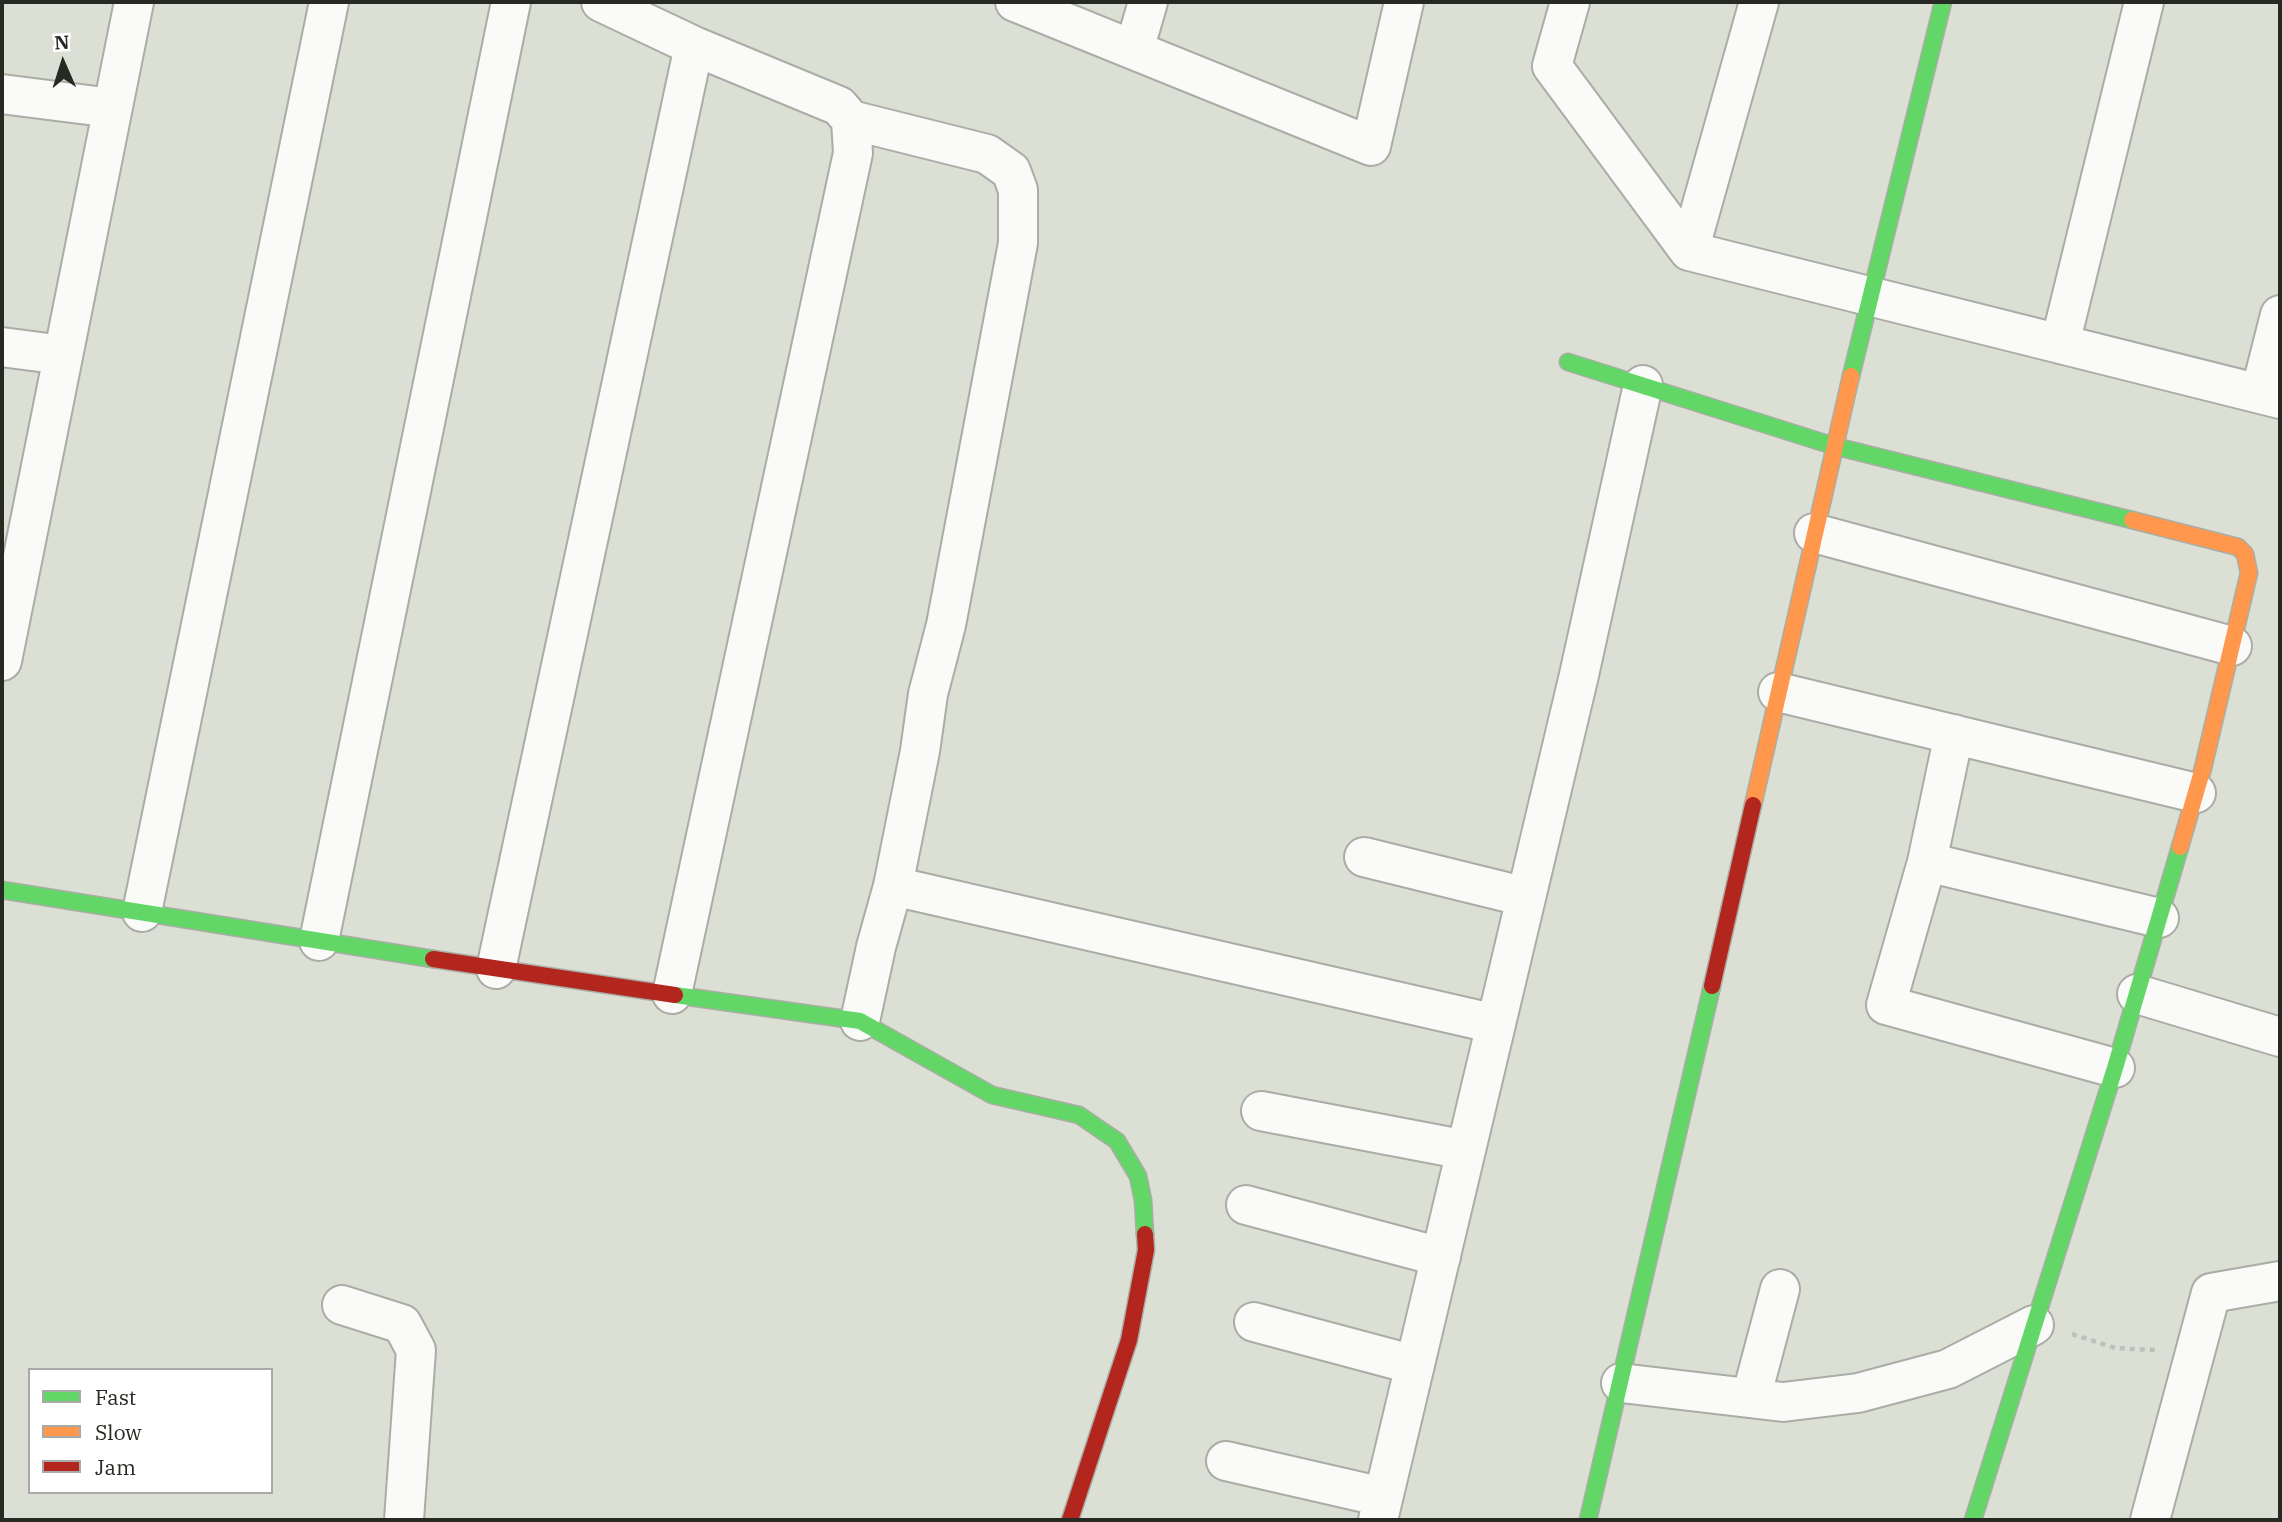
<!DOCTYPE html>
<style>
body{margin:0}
#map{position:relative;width:2282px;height:1522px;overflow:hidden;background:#dbdfd4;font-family:"IBM Plex Serif",serif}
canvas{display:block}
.frame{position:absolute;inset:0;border:4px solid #272a22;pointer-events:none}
.legend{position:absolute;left:28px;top:1368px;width:245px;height:126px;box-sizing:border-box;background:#fff;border:2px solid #a9aaa7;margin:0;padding:9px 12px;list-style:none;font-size:21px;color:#272a22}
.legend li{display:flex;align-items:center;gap:14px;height:35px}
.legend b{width:35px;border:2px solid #a9aaa7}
.north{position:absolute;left:28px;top:28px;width:70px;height:70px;-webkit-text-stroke:5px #fff;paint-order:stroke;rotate:357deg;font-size:19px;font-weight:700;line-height:28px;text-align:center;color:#272a22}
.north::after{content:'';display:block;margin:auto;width:24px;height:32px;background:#272a22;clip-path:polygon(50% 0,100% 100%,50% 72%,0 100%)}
</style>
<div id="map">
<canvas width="2282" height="1522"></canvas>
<div class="frame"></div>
<ul class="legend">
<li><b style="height:9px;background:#63d668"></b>Fast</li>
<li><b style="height:9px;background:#ff974d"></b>Slow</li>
<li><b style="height:9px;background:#b3261e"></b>Jam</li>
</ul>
<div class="north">N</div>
</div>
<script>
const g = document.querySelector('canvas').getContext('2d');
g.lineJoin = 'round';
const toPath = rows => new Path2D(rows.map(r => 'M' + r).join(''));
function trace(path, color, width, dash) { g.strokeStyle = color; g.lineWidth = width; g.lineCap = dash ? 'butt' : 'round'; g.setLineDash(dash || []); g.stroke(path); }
const path = toPath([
 [2072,1334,2115,1348,2155,1350]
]);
const street = toPath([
 [601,2,694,46,839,106,851,120,853,153,672,994],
 [1015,2,1371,146,1404,2],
 [1570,2,1552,66,1689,251],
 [1759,2,1689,251,2280,399],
 [1134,50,1148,2],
 [2,94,112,108],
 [851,120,987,154,1011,171,1018,190,1018,243,946,625,928,694,920,751,893,886,876,947,860,1021],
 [2060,344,2144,2],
 [2,347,63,355],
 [2260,394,2280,315],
 [1814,533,2232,646],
 [2,661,134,2],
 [1778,692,2196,793],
 [1954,734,1927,862,1886,1005,2115,1068],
 [1364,857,1526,897],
 [1927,862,2159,918],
 [893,886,1496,1024],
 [142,912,329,2],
 [319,941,511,2],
 [496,969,694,46],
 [2137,994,2280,1037],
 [1261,1111,1466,1150],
 [1246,1205,1441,1257],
 [342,1305,402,1324,416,1350,404,1520],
 [1254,1322,1415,1365],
 [1621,1383,1783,1402,1858,1393,1948,1369,2034,1325],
 [1751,1398,1780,1289],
 [1226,1461,1383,1497],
 [1378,1520,1579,675,1643,385],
 [2150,1520,2211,1293,2280,1281]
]);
const fast = toPath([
 [1568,362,1834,446,2132,520],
 [1851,376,1943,2],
 [2,890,433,959],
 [675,995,860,1021,992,1095,1079,1115,1117,1141,1138,1176,1143,1200,1145,1234],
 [1588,1520,1712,986],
 [1973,1520,2115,1068,2180,847]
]);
const slow = toPath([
 [2132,520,2238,547,2245,554,2249,573,2203,768,2180,847],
 [1753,805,1851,376]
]);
const jam = toPath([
 [433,959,675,995],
 [1712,986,1753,805],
 [1070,1520,1129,1340,1146,1250,1145,1234]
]);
trace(street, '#aaada5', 42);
trace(fast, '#aaada5', 19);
trace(slow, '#aaada5', 19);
trace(jam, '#aaada5', 19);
trace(path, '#bec0bb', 4.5, [5, 5]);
trace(street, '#fafaf9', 38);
trace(fast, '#63d668', 16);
trace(slow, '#ff974d', 16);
trace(jam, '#b3261e', 16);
</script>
